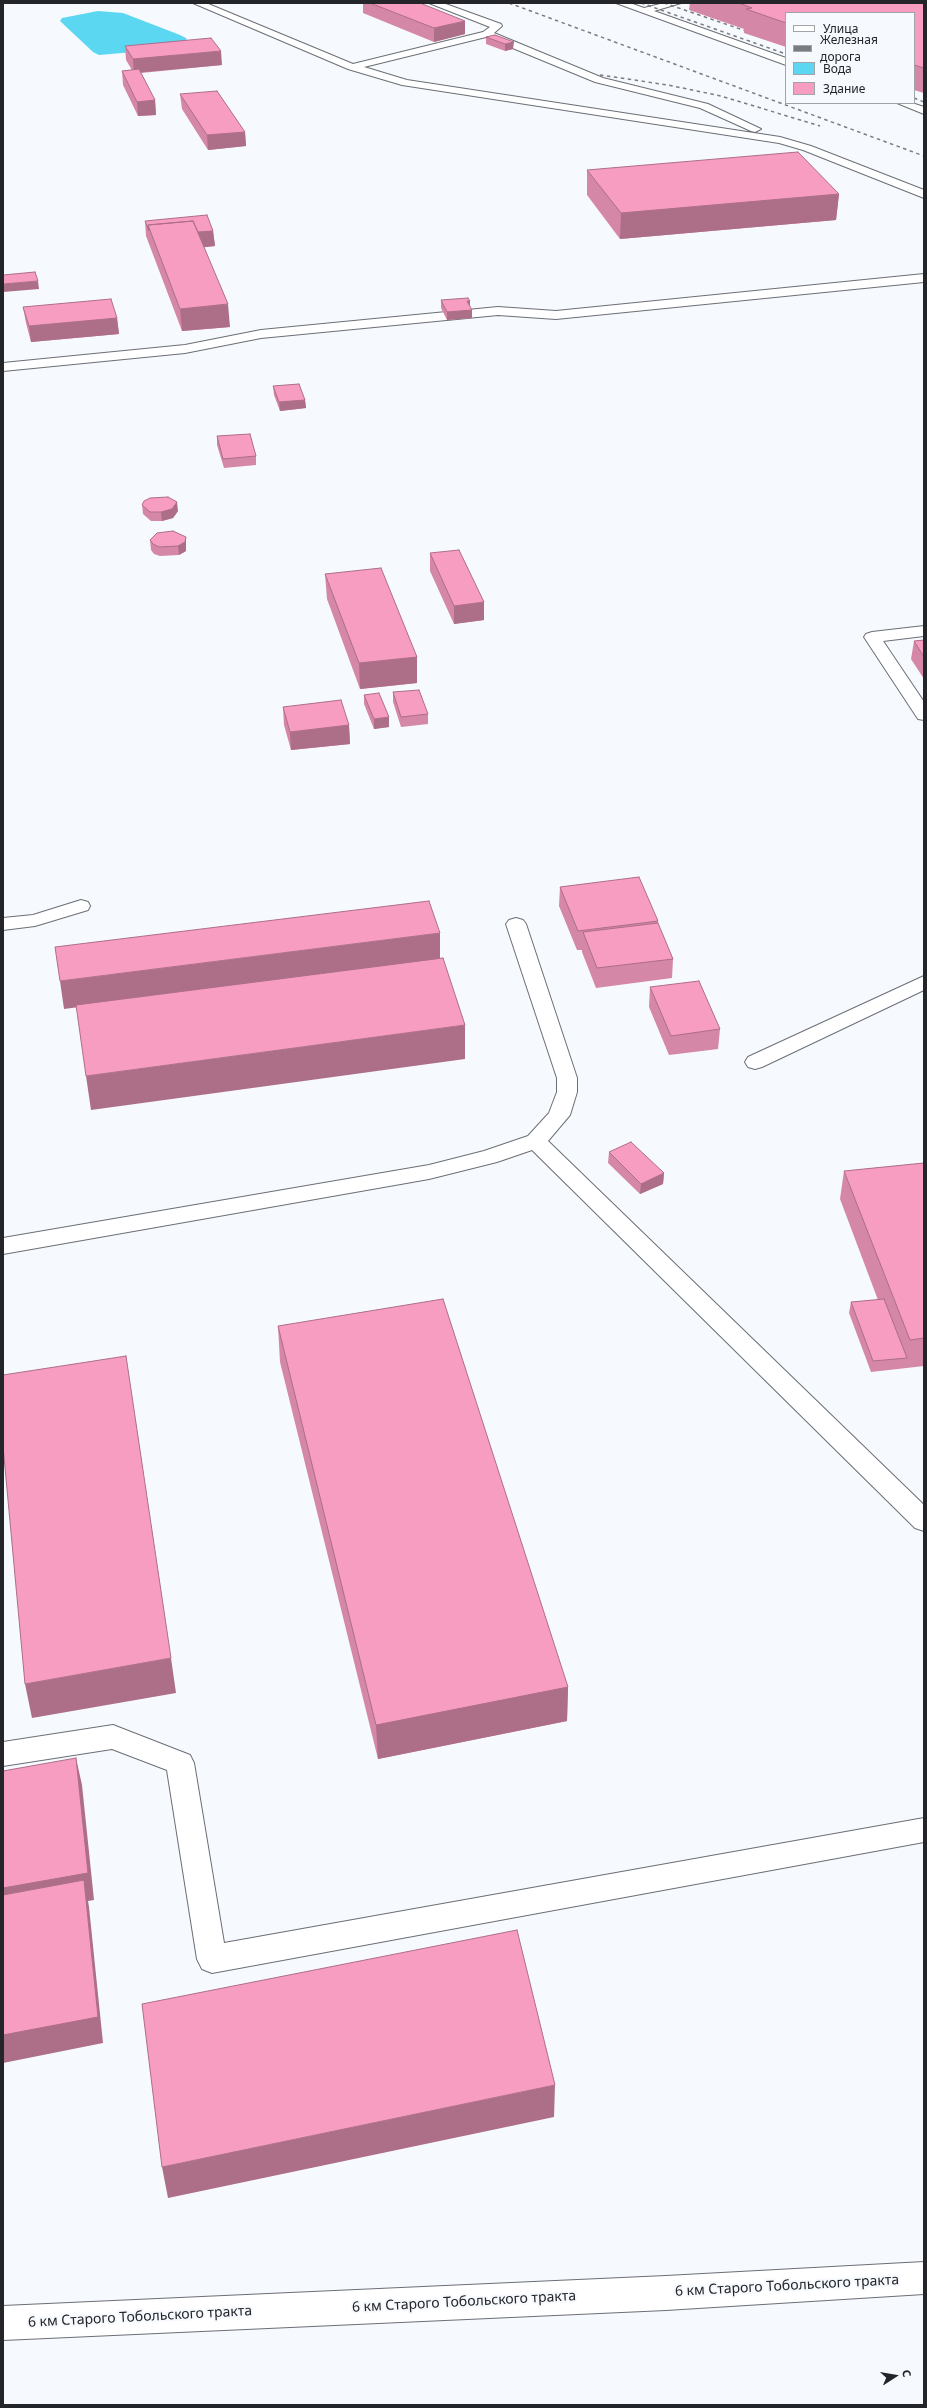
<!DOCTYPE html>
<meta charset="utf-8">
<style>
body{margin:0}
#map{position:relative;width:927px;height:2408px;overflow:hidden;background:#f6f9fe;font-family:"Noto Sans",sans-serif}
canvas{display:block}
.frame{position:absolute;inset:0;border:4px solid #242528;pointer-events:none}
.legend{position:absolute;left:785px;top:12px;width:130px;height:92px;box-sizing:border-box;background:#f6f9fe;border:1px solid #a2a4a8;margin:0;padding:5px 7px;list-style:none;font-size:12px;color:#242528}
.legend li{display:flex;align-items:center;gap:8px;height:20px}
.legend b{width:20px;border:1px solid #a2a4a8}
.north{position:absolute;left:875px;top:2356px;width:40px;height:40px;-webkit-text-stroke:3px #f6f9fe;paint-order:stroke;rotate:78deg;font-size:11px;font-weight:700;line-height:16px;text-align:center;color:#242528}
.north::after{content:'';display:block;margin:auto;width:14px;height:18px;background:#242528;clip-path:polygon(50% 0,100% 100%,50% 72%,0 100%)}
</style>
<div id="map">
<canvas width="927" height="2408"></canvas>
<div class="frame"></div>
<ul class="legend">
<li><b style="height:5px;background:#fff"></b>Улица</li>
<li><b style="height:5px;background:#7a7c80"></b>Железная дорога</li>
<li><b style="height:11px;background:#5cd7f1"></b>Вода</li>
<li><b style="height:11px;background:#f79dc1"></b>Здание</li>
</ul>
<div class="north">С</div>
</div>
<script>
const g = document.querySelector('canvas').getContext('2d');
g.lineJoin = 'round';
function paint(path, color) { g.fillStyle = color; g.fill(path, 'evenodd'); }
const toPath = rows => new Path2D(rows.map(r => 'M' + r).join(''));
function trace(path, color, width, dash) { g.strokeStyle = color; g.lineWidth = width; g.lineCap = dash ? 'butt' : 'round'; g.setLineDash(dash || []); g.stroke(path); }
function write(font, color, halo, rows, align = 'center') {
  g.font = font + ' "Noto Sans",sans-serif'; g.lineWidth = 4; g.setLineDash([]); g.textBaseline = 'middle'; g.strokeStyle = halo; g.fillStyle = color; for (const [text, x, y, turn = 0] of rows) {
    g.save(); g.translate(x, y); g.rotate((+turn || 0) * Math.PI / 180); g.textAlign = isNaN(turn) ? turn : align; if (halo) g.strokeText(text, 0, 0); g.fillText(text, 0, 0); g.restore();
  }
}
const water = toPath([
 [98,11,123,13,180,35,186,38,188,44,179,48,99,55,93,52,60,21,62,18]
]);
const minor = toPath([
 [193,3,206,3,353,64,483,32,490,27,429,3,443,3,501,24,502,26,494,33,603,78,708,104,761,129,755,132,751,131,700,108,595,82,486,37,364,67,407,80,780,137,811,146,924,190,924,198,803,150,779,143,402,85,348,69,193,3],
 [616,3,630,3,644,8,664,3,681,3,654,11,786,58,786,65,616,3],
 [897,103,912,103,924,107,924,114,897,103],
 [924,274,924,282,556,319,498,315,261,338,185,353,3,371,3,363,185,345,261,330,498,307,556,311,924,274],
 [924,626,924,636,883,641,924,702,924,720,918,719,864,637,866,634,872,632,924,626],
 [81,900,88,902,90,906,88,910,35,926,3,930,3,918,33,915,81,900],
 [516,918,523,920,526,924,577,1078,577,1092,570,1115,548,1141,924,1505,924,1531,915,1528,532,1150,497,1162,429,1179,3,1254,3,1238,429,1165,484,1151,528,1136,549,1113,557,1092,557,1078,506,924,509,920,516,918],
 [924,976,924,990,762,1067,755,1069,748,1067,745,1062,748,1057,924,976],
 [113,1725,190,1755,194,1763,224,1943,924,1818,924,1842,212,1973,202,1969,197,1959,167,1770,112,1749,3,1766,3,1742,113,1725],
 [924,2262,924,2294,666,2310,3,2340,3,2306,666,2276,924,2262]
]);
const rail = toPath([
 [509,3,924,156],
 [641,3,786,54],
 [664,3,746,31],
 [600,75,668,85,721,96,820,126],
 [914,98,924,102]
]);
const wall = toPath([
 [363,3,420,3,465,34,434,42,363,13],
 [690,3,924,3,924,93,914,90,914,13,786,13,786,47,744,33,744,29,689,10],
 [495,35,513,49,505,51,486,44,486,37],
 [125,46,222,65,141,73,155,100,156,115,138,116,123,85,122,71,132,70,126,60],
 [180,94,245,132,246,146,208,150,182,109],
 [587,170,839,194,836,220,620,239,587,195],
 [145,221,213,231,215,246,204,247,230,327,182,331,146,236],
 [441,300,470,301,470,306,472,318,447,320,441,308],
 [23,307,117,318,119,334,31,342,26,323],
 [273,386,305,400,306,408,280,411,274,395],
 [217,436,256,456,256,465,224,468,217,445],
 [142,505,178,511,173,518,162,521,151,521,143,514],
 [150,540,186,546,186,551,179,555,160,556,154,554,151,550],
 [430,553,484,620,454,624,430,571],
 [325,574,417,657,417,683,360,689,327,599],
 [924,640,924,679,911,659,914,641],
 [393,692,428,714,428,724,401,727,393,702],
 [364,695,389,727,374,729,364,704],
 [283,707,349,725,350,744,291,750,284,725],
 [560,887,658,921,658,924,673,959,672,978,596,988,582,952,582,950,577,950,559,906],
 [650,987,720,1029,718,1049,669,1055,649,1007],
 [609,1152,664,1173,663,1184,640,1194,608,1163],
 [924,1163,924,1366,871,1372,849,1313,851,1302,878,1300,840,1199,844,1171],
 [278,1326,568,1687,567,1721,378,1759,280,1362]
]);
const shadedWall = toPath([
 [465,21,465,34,434,42,434,28],
 [514,42,513,49,505,51,505,44],
 [221,51,222,65,134,73,133,59],
 [155,100,156,115,138,116,137,102],
 [245,132,246,146,208,150,207,135],
 [839,194,836,220,620,239,621,213],
 [213,231,215,246,197,248,196,232],
 [38,281,39,289,3,292,3,284],
 [467,301,470,301,470,309],
 [228,304,230,327,182,331,180,309],
 [472,310,472,318,447,320,447,312],
 [117,318,119,334,31,342,29,326],
 [305,400,306,408,280,411,279,402],
 [177,502,178,511,173,518,162,521,161,512],
 [186,537,186,551,179,555,178,546],
 [484,602,484,620,454,624,454,606],
 [417,657,417,683,360,689,359,663],
 [389,717,389,727,374,729,374,719],
 [349,725,350,744,291,750,290,732],
 [440,933,440,960,64,1009,60,981],
 [465,1025,465,1059,91,1110,86,1076],
 [664,1173,663,1184,640,1194,641,1184],
 [171,1658,176,1693,32,1718,25,1684],
 [568,1687,567,1721,378,1759,376,1725],
 [76,1758,82,1785,94,1900,88,1901,89,1907,103,2043,3,2063,3,1888],
 [555,2085,554,2117,168,2198,162,2167]
]);
const building = toPath([
 [370,3,420,3,465,21,434,28,370,3],
 [739,3,924,3,924,68,914,65,914,13,786,13,786,23,746,9,752,8,739,3],
 [495,35,514,42,505,44,486,37,495,35],
 [211,38,221,51,133,59,125,46,211,38],
 [139,69,155,100,137,102,122,71,139,69],
 [217,91,245,132,207,135,180,94,217,91],
 [798,152,839,194,621,213,587,170,798,152],
 [207,215,213,231,198,232,193,221,148,225,149,231,145,221,207,215],
 [193,221,228,304,180,309,148,225,193,221],
 [35,272,38,281,3,284,3,275,35,272],
 [468,298,470,301,467,301,472,310,447,312,441,300,468,298],
 [111,299,117,318,29,326,23,307,111,299],
 [299,384,305,400,279,402,273,386,299,384],
 [250,434,256,456,223,459,217,436,250,434],
 [168,497,177,502,172,509,161,512,150,512,142,505,144,501,150,498,168,497],
 [173,531,186,537,185,542,178,546,159,547,153,544,150,540,157,533,173,531],
 [459,550,484,602,454,606,430,553,459,550],
 [381,568,417,657,359,663,325,574,381,568],
 [924,640,924,657,914,641,924,640],
 [419,690,428,714,401,717,393,692,419,690],
 [379,693,389,717,374,719,364,695,379,693],
 [341,700,349,725,290,732,283,707,341,700],
 [639,877,658,921,578,931,560,887,639,877],
 [429,901,440,933,60,981,55,947,429,901],
 [658,923,673,959,597,968,583,932,658,923],
 [443,958,465,1025,86,1076,76,1005,443,958],
 [699,981,720,1029,671,1036,650,987,699,981],
 [631,1142,664,1173,641,1184,609,1152,631,1142],
 [924,1163,924,1338,910,1340,844,1171,924,1163],
 [443,1299,568,1687,376,1725,278,1326,443,1299],
 [884,1299,907,1358,873,1361,851,1302,884,1299],
 [126,1356,171,1658,25,1684,3,1446,3,1375,126,1356],
 [76,1758,88,1873,3,1888,3,1771,76,1758],
 [84,1880,98,2017,3,2035,3,1895,84,1880],
 [517,1930,555,2085,162,2167,142,2004,517,1930]
]);
const nearStreetnames = [
 ["6 км Старого Тобольского тракта",787,2286,-3],
 ["6 км Старого Тобольского тракта",464,2302,-3],
 ["6 км Старого Тобольского тракта",140,2317,-3]
];
paint(water, '#5cd7f1');
trace(minor, '#6b6f76', 2);
paint(minor, '#fff');
trace(rail, '#7a7c80', 1.5, [3.5, 3.5]);
paint(wall, '#d487a6');
paint(shadedWall, '#ad6e87');
paint(building, '#f79dc1');
trace(building, '#ad6e87', 1);
write('14px', '#242528', '#f6f9fe', nearStreetnames);
</script>
